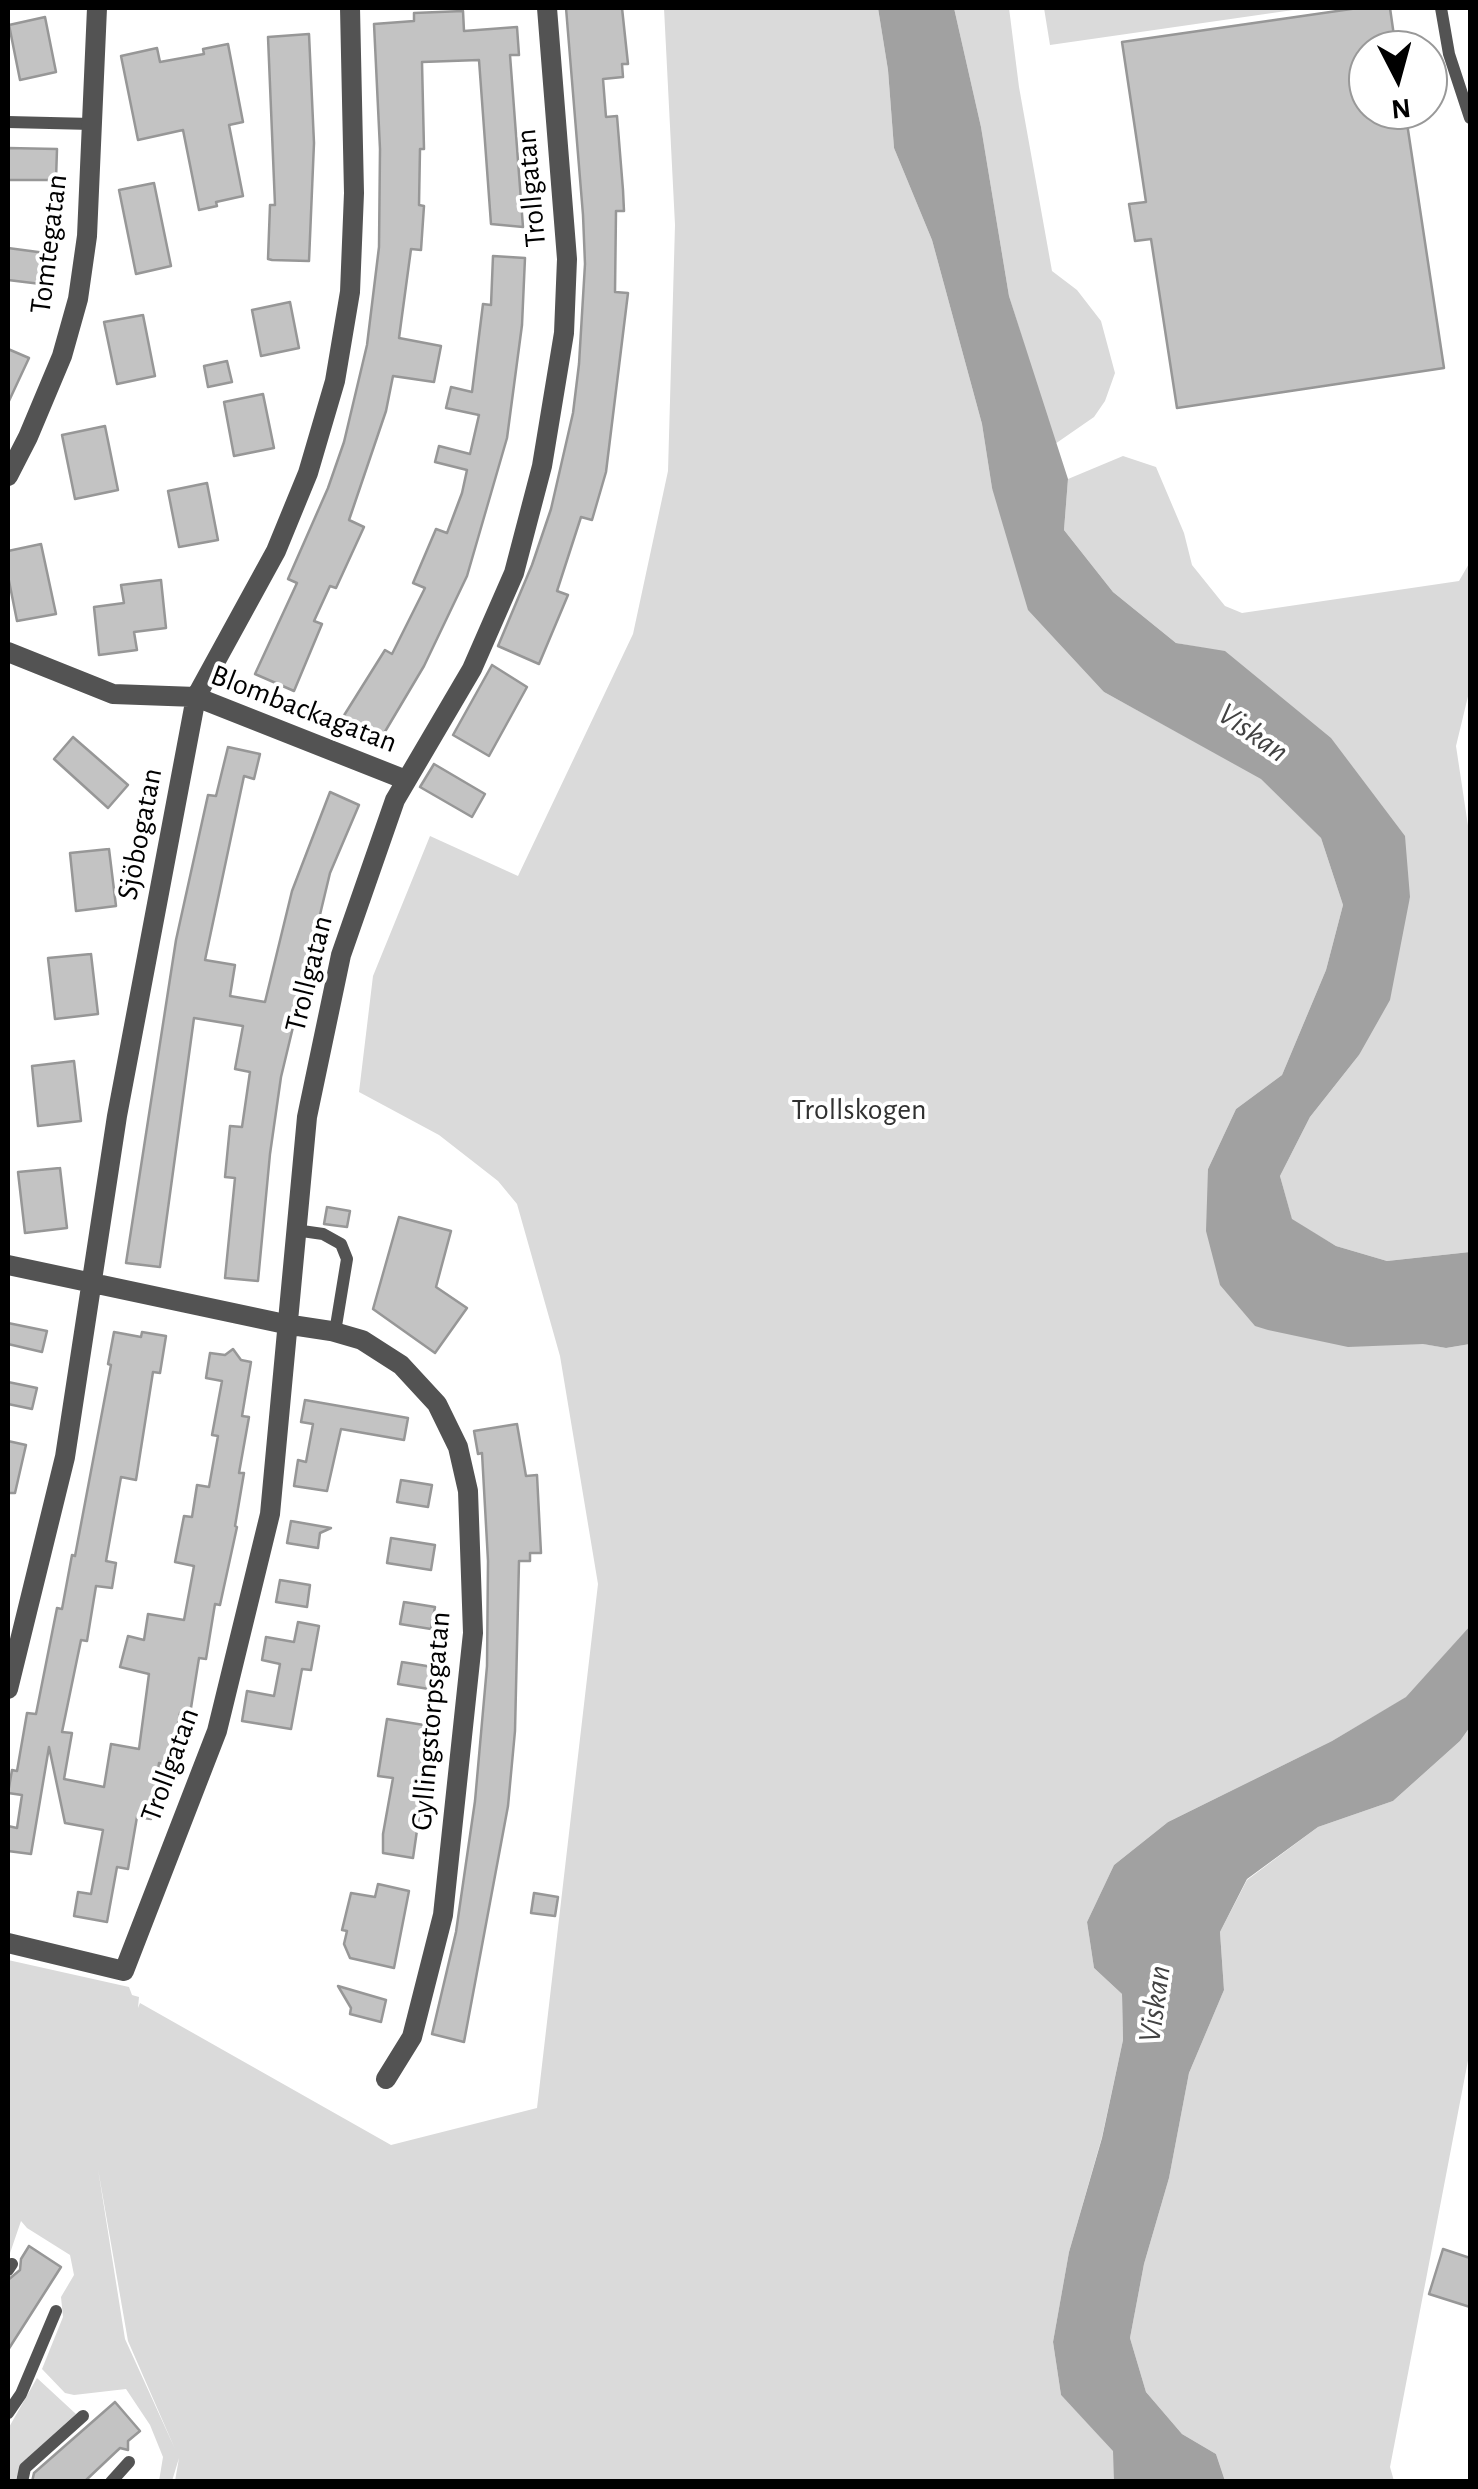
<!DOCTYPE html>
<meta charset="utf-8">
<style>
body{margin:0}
#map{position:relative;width:1478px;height:2489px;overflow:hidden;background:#fff;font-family:"Alegreya Sans",sans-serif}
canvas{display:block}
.frame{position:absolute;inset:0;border:10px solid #000;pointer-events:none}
.north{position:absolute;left:1348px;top:30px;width:100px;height:100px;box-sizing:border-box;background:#fff;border:2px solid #999;border-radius:50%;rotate:174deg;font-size:28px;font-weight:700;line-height:40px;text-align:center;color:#000}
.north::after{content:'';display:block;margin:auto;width:35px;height:45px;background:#000;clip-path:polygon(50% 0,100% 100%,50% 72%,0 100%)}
</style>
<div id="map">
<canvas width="1478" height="2489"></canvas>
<div class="frame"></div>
<div class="north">N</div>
</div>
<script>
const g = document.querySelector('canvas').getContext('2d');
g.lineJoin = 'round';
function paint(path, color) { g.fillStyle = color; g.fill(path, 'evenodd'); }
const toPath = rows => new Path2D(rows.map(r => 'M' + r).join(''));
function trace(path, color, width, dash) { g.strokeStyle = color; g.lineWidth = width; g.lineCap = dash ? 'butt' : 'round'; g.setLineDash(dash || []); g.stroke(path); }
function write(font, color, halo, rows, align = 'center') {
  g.font = font + ' "Alegreya Sans",sans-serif'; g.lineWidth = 8; g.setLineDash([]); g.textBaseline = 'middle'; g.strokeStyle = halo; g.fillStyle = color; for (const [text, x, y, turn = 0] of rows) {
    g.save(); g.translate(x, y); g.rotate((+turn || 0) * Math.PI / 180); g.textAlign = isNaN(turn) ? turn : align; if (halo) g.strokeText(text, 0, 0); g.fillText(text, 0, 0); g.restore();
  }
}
const green = toPath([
 [664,8,878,8,888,70,894,148,932,240,982,424,992,488,1104,692,1261,778,1321,838,1343,905,1326,970,1282,1075,1236,1109,1208,1169,1424,1344,1446,1348,1470,1344,1470,1626,1407,1697,1332,1741,1168,1822,1114,1865,1087,1922,1094,1968,1122,1994,1123,2040,1102,2137,1069,2252,1053,2342,1061,2395,1114,2451,1114,2481,175,2481,179,2458,172,2481,159,2481,163,2457,150,2425,126,2389,74,2395,65,2393,42,2369,63,2317,61,2297,74,2275,70,2255,27,2228,21,2221,8,2259,8,1960,129,1987,132,1995,139,1997,138,2008,140,2003,391,2145,537,2108,598,1584,560,1356,517,1204,498,1181,439,1135,359,1092,373,976,430,836,518,876,633,634,668,471,675,225],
 [98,2169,128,2341,175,2449,125,2339],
 [954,8,1009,8,1019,87,1052,271,1077,290,1101,321,1115,373,1105,401,1094,417,1055,444,1009,296,981,127],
 [1044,8,1307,8,1050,45],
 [1123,456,1156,467,1184,533,1192,565,1225,606,1242,613,1459,581,1470,562,1470,688,1456,746,1470,839,1470,1252,1387,1261,1336,1246,1292,1220,1280,1176,1310,1117,1359,1055,1410,897,1225,652,1176,643,1113,592,1064,530,1068,479],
 [1470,1727,1470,2050,1390,2467,1394,2481,1225,2481,1216,2454,1182,2434,1146,2392,1130,2338,1144,2264,1169,2178,1189,2073,1224,1990,1220,1932,1247,1880,1318,1827,1393,1801,1460,1741],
 [37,2378,76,2414,22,2463,15,2481,8,2481,8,2429]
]);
const water = toPath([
 [878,8,954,8,981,127,1009,296,1068,479,1064,530,1113,592,1176,643,1225,651,1331,738,1405,836,1410,897,1390,1000,1359,1055,1310,1117,1280,1176,1292,1219,1336,1246,1387,1261,1470,1252,1470,1344,1446,1348,1423,1344,1348,1347,1268,1330,1255,1326,1220,1285,1206,1231,1208,1169,1236,1109,1282,1075,1326,970,1343,905,1321,838,1261,779,1104,692,1028,610,992,488,982,424,932,240,894,148,888,70],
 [1470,1626,1470,1727,1460,1741,1393,1801,1318,1827,1247,1879,1220,1932,1224,1990,1189,2073,1169,2178,1144,2264,1130,2338,1146,2392,1182,2434,1216,2454,1225,2481,1114,2481,1113,2451,1061,2395,1053,2342,1069,2252,1102,2138,1123,2040,1122,1994,1094,1968,1087,1922,1114,1865,1168,1822,1332,1741,1406,1697]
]);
const building = toPath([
 [566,8,622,8,628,64,622,64,623,77,603,79,606,117,617,116,623,190,624,211,616,211,615,292,628,293,606,472,592,520,581,517,557,591,568,595,539,664,498,646,532,565,551,509,573,413,579,364,585,264,583,215,566,8],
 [1358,8,1390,8,1396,50,1368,50,1368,110,1405,110,1444,368,1177,408,1151,239,1135,241,1129,204,1146,202,1122,42,1358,8],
 [463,11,464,31,517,27,519,55,510,55,523,227,491,224,479,60,422,62,424,149,420,149,419,205,424,206,421,250,411,249,399,338,441,346,434,382,393,376,386,411,349,520,364,527,336,588,330,586,314,621,322,624,294,691,255,674,297,583,288,579,328,488,344,442,367,345,379,247,380,149,374,24,414,21,414,13,463,11],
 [45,17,56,72,20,80,9,25,45,17],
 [309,34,314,143,309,261,272,260,268,259,270,205,275,205,268,37,309,34],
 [228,44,243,122,229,125,243,196,216,202,217,206,199,210,183,130,138,140,121,56,157,48,160,62,204,54,203,49,228,44],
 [8,148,57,149,56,180,8,180,8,148],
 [154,183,171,266,136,274,119,190,154,183],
 [8,248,53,254,49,285,8,280,8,248],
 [493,256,525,258,522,325,507,438,467,576,424,666,383,735,343,717,385,650,392,654,425,588,413,583,436,529,447,533,462,493,467,470,435,462,439,446,470,454,479,415,446,408,451,387,472,392,483,304,491,305,493,256],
 [290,302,299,348,261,356,252,310,290,302],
 [143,315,155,376,117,384,104,322,143,315],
 [8,349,29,358,8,403,8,349],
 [227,361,232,382,208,387,204,366,227,361],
 [263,394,274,448,234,456,224,402,263,394],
 [105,426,118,490,75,499,62,435,105,426],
 [207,483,218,540,179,547,168,491,207,483],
 [41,544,56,614,17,621,8,576,8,551,41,544],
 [161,580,166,628,134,632,137,650,99,655,94,607,124,603,121,585,161,580],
 [492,665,527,687,489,756,453,735,492,665],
 [73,737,128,785,108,808,54,759,73,737],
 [228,747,260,754,254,779,244,776,205,960,235,965,230,996,265,1002,292,891,330,792,359,805,330,873,281,1077,270,1154,258,1281,225,1278,235,1178,225,1177,230,1126,242,1127,250,1072,235,1069,243,1026,194,1018,160,1267,126,1263,176,940,208,795,216,796,228,747],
 [434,764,485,794,472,817,420,787,434,764],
 [109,849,116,906,76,911,70,853,109,849],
 [91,954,98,1014,55,1019,48,958,91,954],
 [74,1061,81,1121,38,1126,32,1066,74,1061],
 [60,1168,67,1228,25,1233,18,1172,60,1168],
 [327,1207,350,1211,347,1227,324,1224,327,1207],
 [399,1217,451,1231,436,1287,467,1308,435,1353,373,1309,399,1217],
 [8,1323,47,1331,42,1352,8,1344,8,1323],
 [114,1332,141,1337,142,1332,166,1336,160,1373,153,1372,136,1480,121,1477,106,1561,116,1563,112,1588,96,1586,87,1641,81,1640,62,1732,72,1733,64,1779,104,1787,111,1744,139,1749,149,1674,120,1667,128,1636,144,1640,148,1614,184,1620,194,1566,175,1562,184,1516,192,1517,197,1485,209,1487,218,1436,212,1435,222,1381,206,1378,210,1353,225,1355,233,1349,241,1360,251,1362,242,1416,249,1417,239,1473,244,1473,235,1526,237,1527,220,1605,215,1604,206,1659,199,1658,190,1714,180,1713,170,1765,159,1763,151,1819,137,1817,128,1869,117,1867,107,1922,74,1916,78,1892,91,1894,103,1830,65,1823,49,1747,31,1854,8,1851,8,1826,17,1828,22,1795,8,1793,12,1770,17,1771,27,1713,36,1714,57,1608,62,1609,72,1555,75,1556,111,1365,108,1364,114,1332],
 [8,1382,37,1388,32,1409,8,1404,8,1382],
 [305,1400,408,1418,404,1440,341,1429,327,1491,294,1486,298,1460,306,1462,313,1424,301,1422,305,1400],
 [517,1424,526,1476,537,1475,541,1553,530,1553,530,1561,519,1561,515,1731,508,1806,464,2042,432,2034,456,1932,475,1801,487,1666,488,1561,482,1453,478,1454,474,1431,517,1424],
 [8,1441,26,1445,15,1493,8,1493,8,1441],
 [401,1480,432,1485,428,1507,397,1502,401,1480],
 [291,1521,331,1528,320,1533,318,1548,287,1543,291,1521],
 [391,1538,435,1545,431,1570,387,1563,391,1538],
 [280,1580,310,1585,307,1607,276,1602,280,1580],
 [404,1602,435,1607,431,1629,400,1624,404,1602],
 [298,1622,319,1626,311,1670,302,1669,291,1729,242,1721,247,1691,274,1696,280,1664,262,1660,266,1637,294,1642,298,1622],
 [402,1662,433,1667,429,1689,398,1684,402,1662],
 [387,1719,430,1726,420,1781,424,1782,413,1858,383,1853,383,1834,393,1778,378,1776,387,1719],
 [378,1884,409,1891,394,1968,350,1958,344,1944,347,1931,342,1930,351,1893,375,1897,378,1884],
 [534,1893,558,1897,555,1916,531,1913,534,1893],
 [338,1986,386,2000,381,2022,350,2014,351,2008,338,1986],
 [29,2246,61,2267,8,2350,8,2280,20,2270,21,2259,29,2246],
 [1443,2249,1470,2258,1470,2307,1429,2294,1443,2249],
 [115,2402,140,2431,128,2441,128,2450,120,2448,84,2482,32,2482,34,2473,115,2402]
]);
const lane = toPath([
 [1441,8,1449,54,1470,118],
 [8,122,92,124],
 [295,1230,323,1234,341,1244,347,1259,335,1332],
 [8,2270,12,2264],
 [8,2413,21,2394,56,2311],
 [22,2482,25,2468,83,2416],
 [111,2482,129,2462]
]);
const street = toPath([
 [8,476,28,437,62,356,78,299,87,236,97,8],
 [8,652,113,694,196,697,406,780],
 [8,1265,285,1324,331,1331,362,1340,401,1365,437,1404,458,1447,468,1491,473,1633,443,1915,412,2037,386,2079],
 [8,1689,65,1457,117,1116,196,697,276,551,308,473,335,381,350,292,354,193,350,8],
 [8,1943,124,1971,217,1731,270,1514,307,1117,341,955,395,800,472,669,514,573,542,466,564,333,567,259,547,8]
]);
const streetNames = [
 ["Trollgatan",531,188,-95],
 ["Tomtegatan",49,244,-83],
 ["Blombackagatan",304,709,21],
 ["Sjöbogatan",140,834,-79],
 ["Trollgatan",309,974,-76],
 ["Gyllingstorpsgatan",431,1721,-85],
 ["Trollgatan",170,1765,-70]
];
const parkNames = [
 ["Trollskogen",859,1110]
];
const waterNames = [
 ["Viskan",1253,733,35],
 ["Viskan",1155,2004,-82]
];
paint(green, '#dadada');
paint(water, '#a1a1a1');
paint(building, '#c3c3c3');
trace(building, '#979797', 2.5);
trace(lane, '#535353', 12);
trace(street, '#535353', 20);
write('30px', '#000', '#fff', streetNames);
write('30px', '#313131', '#fff', parkNames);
write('italic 32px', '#424242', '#fff', waterNames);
</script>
